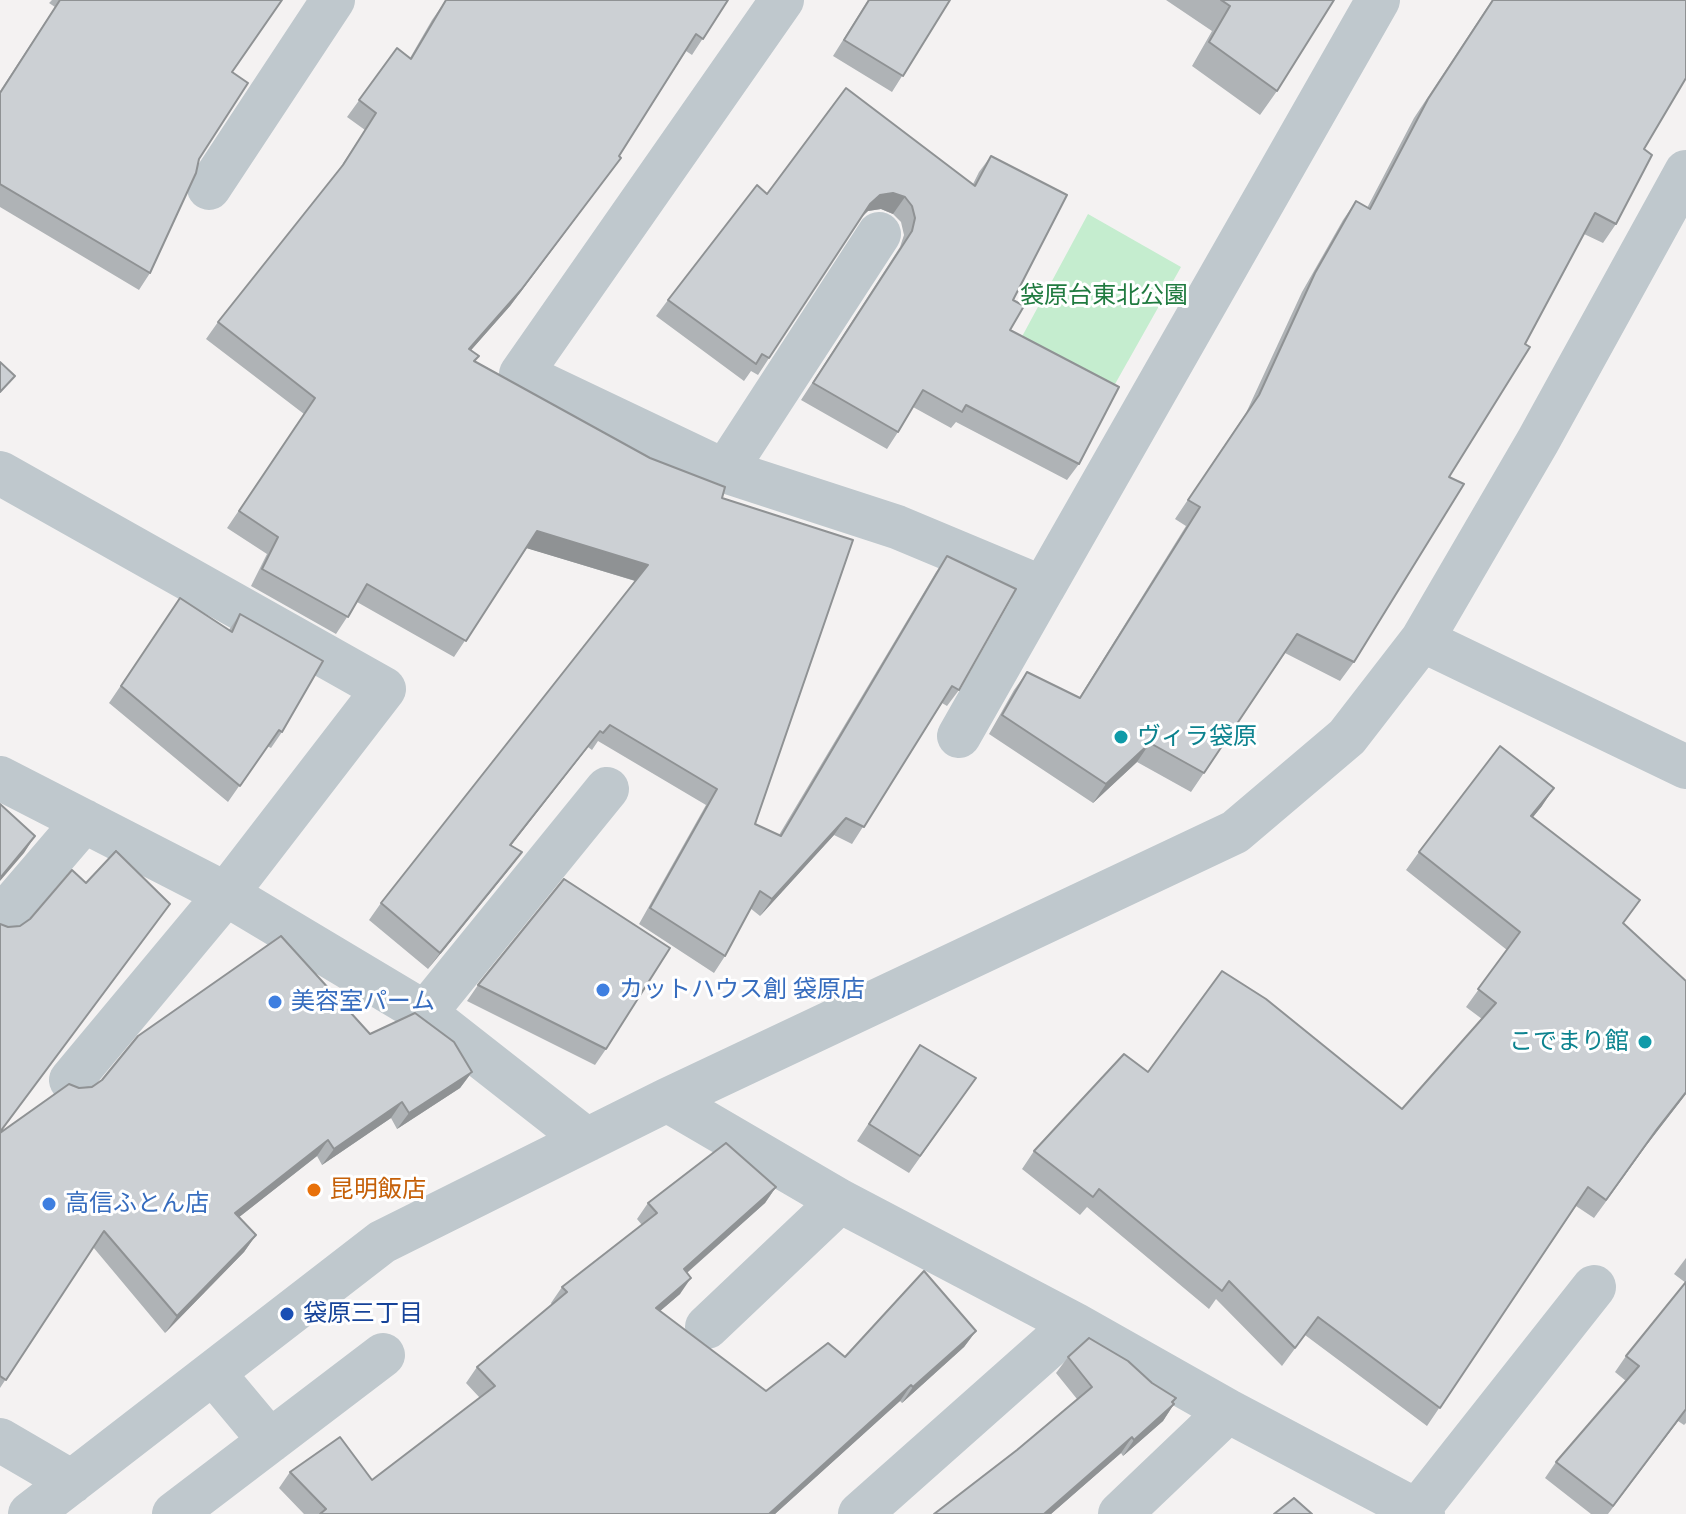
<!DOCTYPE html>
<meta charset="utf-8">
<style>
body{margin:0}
canvas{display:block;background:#f4f2f2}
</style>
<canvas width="1686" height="1514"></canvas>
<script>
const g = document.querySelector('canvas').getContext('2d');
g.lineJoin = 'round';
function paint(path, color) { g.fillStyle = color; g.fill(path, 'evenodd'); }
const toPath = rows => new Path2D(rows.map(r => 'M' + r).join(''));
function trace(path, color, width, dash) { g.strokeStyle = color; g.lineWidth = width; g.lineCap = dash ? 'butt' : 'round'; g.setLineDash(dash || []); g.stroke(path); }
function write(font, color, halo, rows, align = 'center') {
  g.font = font + ' "Fira Sans Condensed","Noto Sans JP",sans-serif'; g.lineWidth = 6; g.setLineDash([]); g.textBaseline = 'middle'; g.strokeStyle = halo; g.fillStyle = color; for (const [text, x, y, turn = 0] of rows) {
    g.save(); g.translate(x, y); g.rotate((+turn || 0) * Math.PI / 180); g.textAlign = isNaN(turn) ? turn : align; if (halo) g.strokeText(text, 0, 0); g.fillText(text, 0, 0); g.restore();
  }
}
const green = toPath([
 [1088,214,1181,267,1110,393,1018,344]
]);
const minor = toPath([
 [782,0,521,374,725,471,897,527,1043,588,1378,0],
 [209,188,333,0],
 [725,471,879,234],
 [0,473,384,689,226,894,71,1080],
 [1422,640,1686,767],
 [959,736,1043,588],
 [0,778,226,894,425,1013,587,1140],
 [0,919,84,821],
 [425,1013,607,789],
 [667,1100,840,1201,1074,1324,1228,1411,1423,1514],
 [707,1327,840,1201],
 [214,1374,270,1441],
 [0,1440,72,1482],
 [1417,1511,1594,1287],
 [30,1514,382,1242,667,1100,1235,832,1347,737,1422,640,1538,441,1686,172],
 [174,1514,383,1355],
 [860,1514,1074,1324],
 [1120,1514,1228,1411]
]);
const wall = toPath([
 [52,0,282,0,232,72,199,159,150,273,139,290,0,207,0,91,55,7,49,3],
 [446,0,728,0,692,55,686,51,619,156,609,174,510,306,471,350,475,361,722,498,755,824,779,835,936,572,947,556,959,690,947,706,942,703,852,844,834,835,760,916,750,908,725,956,714,973,639,924,706,805,598,741,592,750,588,747,511,845,522,852,510,868,428,969,369,920,381,903,635,581,527,548,454,657,357,602,336,634,251,586,267,554,227,528,304,414,206,339,218,322,338,171,365,130,347,117,397,48,410,58,432,20],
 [868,0,950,0,892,92,833,56],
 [1166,0,1334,0,1277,91,1260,115,1192,66,1212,31],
 [1492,0,1686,0,1644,149,1616,224,1603,243,1584,234,1449,477,1354,662,1340,681,1285,653,1191,792,1137,762,1093,803,989,734,1014,690,1027,672,1079,698,1186,526,1175,519,1246,413,1302,292,1343,220,1356,201,1367,208,1414,118],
 [991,156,1013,300,1010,330,1079,464,1067,480,956,422,951,428,913,407,898,432,887,449,801,400,900,247,904,235,901,222,893,214,881,209,868,211,860,219,758,375,751,371,744,381,656,316,668,300,767,194,973,184,979,172],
 [180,598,229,630,240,614,282,732,271,748,267,746,228,802,109,703],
 [1542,806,1533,817,1623,923,1686,981,1686,1094,1645,1147,1594,1218,1576,1206,1427,1426,1305,1335,1282,1366,1216,1299,1209,1309,1087,1207,1080,1215,1022,1169,1034,1151,1148,1072,1402,1109,1482,1019,1466,1007,1507,950,1406,870,1419,852],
 [478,985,606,1049,595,1065,467,1001],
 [370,1034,472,1072,460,1088,397,1129,391,1118,322,1165,317,1156,239,1217,256,1235,244,1252,165,1333,93,1247,0,1388,0,1133,79,1088],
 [920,1045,976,1078,909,1173,857,1141],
 [776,1187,765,1203,687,1273,680,1294,660,1311,766,1391,845,1357,976,1331,964,1347,902,1403,900,1401,775,1514,304,1514,279,1488,290,1472,372,1480,480,1398,466,1383,477,1367,552,1305,551,1303,562,1287,642,1225,637,1219,648,1203],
 [1686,1258,1686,1423,1684,1425,1678,1421,1608,1514,1591,1514,1545,1478,1556,1462,1626,1381,1615,1372,1626,1356,1686,1283,1674,1274],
 [1068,1357,1152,1383,1176,1398,1173,1403,1174,1404,1163,1421,1123,1456,1121,1453,1051,1514,934,1514,1017,1450,1077,1399,1056,1373]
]);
const shadedWall = toPath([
 [621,158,510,306,458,365,469,349],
 [893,193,905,197,893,214,881,209,868,211,858,220,870,204,880,195],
 [537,531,648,565,636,581,526,548],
 [600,731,588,747,499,861,510,845],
 [1150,743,1137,762,1093,803,1106,784],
 [1554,788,1542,806,1519,834,1531,816],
 [846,818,834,835,760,916,772,899],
 [35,836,24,853,0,881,0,878],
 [522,852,510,868,428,969,440,953],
 [472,1072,460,1088,397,1129,409,1113],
 [1686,1092,1686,1094,1645,1147,1594,1218,1657,1129],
 [402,1102,391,1118,322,1165,334,1149],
 [328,1140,317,1156,224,1229,235,1213],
 [776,1187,765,1203,673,1285,684,1269],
 [256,1235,244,1252,165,1333,177,1316],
 [691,1278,680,1294,645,1324,656,1308],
 [976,1331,964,1347,902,1403,913,1387],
 [911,1385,900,1401,775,1514,769,1514],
 [1176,1398,1168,1410,1174,1404,1163,1421,1123,1456,1134,1440],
 [1686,1409,1678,1421,1607,1514],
 [1132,1437,1121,1453,1051,1514,1044,1514]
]);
const building = toPath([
 [60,0,282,0,232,72,248,83,199,159,196,173,150,273,0,184,0,93,60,0],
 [446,0,728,0,703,39,696,34,619,156,621,158,521,290,469,349,479,356,474,361,650,458,725,487,722,498,853,540,755,824,781,836,947,556,1016,589,959,690,952,686,864,827,846,818,772,899,760,891,725,956,650,908,717,789,610,725,603,733,600,731,510,845,522,852,440,953,381,903,648,565,537,531,466,641,367,584,348,617,262,569,278,537,239,511,315,398,218,322,343,165,376,113,359,100,397,48,411,59,446,0],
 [869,0,950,0,903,76,844,40,869,0],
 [1221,0,1334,0,1277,91,1209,42,1230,6,1221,0],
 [1493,0,1686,0,1686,78,1644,149,1652,155,1616,224,1595,213,1525,344,1530,347,1449,477,1464,484,1354,662,1297,634,1204,773,1150,743,1106,784,1002,715,1027,672,1080,698,1200,507,1188,500,1259,395,1315,273,1356,201,1370,209,1428,99,1493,0],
 [846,88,975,186,991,156,1067,195,1013,300,1024,306,1010,330,1119,387,1079,464,966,405,962,412,923,390,898,432,813,383,912,231,915,218,912,206,905,197,893,193,880,195,870,204,769,358,762,354,756,364,668,300,757,185,767,194,846,88],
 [0,362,15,376,0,392,0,362],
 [180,598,232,632,240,614,323,661,282,732,279,730,240,786,121,686,180,598],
 [1500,746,1554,788,1531,816,1640,900,1623,923,1686,981,1686,1092,1657,1129,1606,1200,1588,1187,1440,1408,1318,1317,1295,1348,1229,1281,1222,1291,1099,1189,1093,1197,1034,1151,1124,1054,1148,1072,1222,971,1266,999,1402,1109,1496,1003,1478,989,1520,932,1419,852,1500,746],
 [0,804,35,836,0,878,0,804],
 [116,851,170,904,0,1132,0,924,8,927,20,926,30,919,72,870,86,883,116,851],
 [564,879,670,948,606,1049,478,985,564,879],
 [281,936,370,1034,415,1013,454,1042,472,1072,409,1113,402,1102,334,1149,328,1140,235,1213,256,1235,177,1316,104,1231,6,1380,0,1376,0,1133,69,1084,79,1088,92,1087,102,1080,138,1036,281,936],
 [920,1045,976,1078,920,1156,869,1124,920,1045],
 [726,1143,776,1187,684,1269,691,1278,656,1308,766,1391,828,1343,845,1357,924,1271,976,1331,913,1387,911,1385,769,1514,320,1514,326,1509,290,1472,340,1437,372,1480,495,1386,477,1367,567,1292,562,1287,657,1213,648,1203,726,1143],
 [1686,1282,1686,1409,1613,1506,1556,1462,1639,1366,1626,1356,1686,1282],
 [1089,1338,1128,1361,1152,1383,1176,1398,1172,1402,1174,1404,1134,1440,1132,1437,1044,1514,934,1514,1017,1450,1092,1387,1068,1357,1089,1338],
 [1294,1498,1312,1514,1274,1514,1294,1498]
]);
const markers = [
 [1121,737,8,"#0f9aa8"],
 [603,990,8,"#3f7fe0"],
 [275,1002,8,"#3f7fe0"],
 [1645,1042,8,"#0f9aa8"],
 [314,1190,8,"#e8710a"],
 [49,1204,8,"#3f7fe0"],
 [287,1314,8,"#1a4fb4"]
];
const parkNames = [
 ["袋原台東北公園",1104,296]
];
const cultureNames = [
 ["ヴィラ袋原",1137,737],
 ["こでまり館",1629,1042,"right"]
];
const shopNames = [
 ["カットハウス創 袋原店",619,990],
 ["美容室パーム",291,1002],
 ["高信ふとん店",65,1204]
];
const foodNames = [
 ["昆明飯店",330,1190]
];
const transitNames = [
 ["袋原三丁目",303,1314]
];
paint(green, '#c5edcf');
trace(minor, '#bfc8cd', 44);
paint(wall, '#afb3b6');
paint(shadedWall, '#8f9294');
paint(building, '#ccd0d4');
trace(building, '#8f9294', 2);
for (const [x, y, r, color] of markers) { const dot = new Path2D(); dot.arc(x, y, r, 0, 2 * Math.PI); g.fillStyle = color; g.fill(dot); trace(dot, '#fff', 3); }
write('24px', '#207b40', '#fff', parkNames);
write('24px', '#0d838f', '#fff', cultureNames, 'left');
write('24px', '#366cbe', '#fff', shopNames, 'left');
write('24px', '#c56008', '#fff', foodNames, 'left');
write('24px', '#164399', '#fff', transitNames, 'left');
</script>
